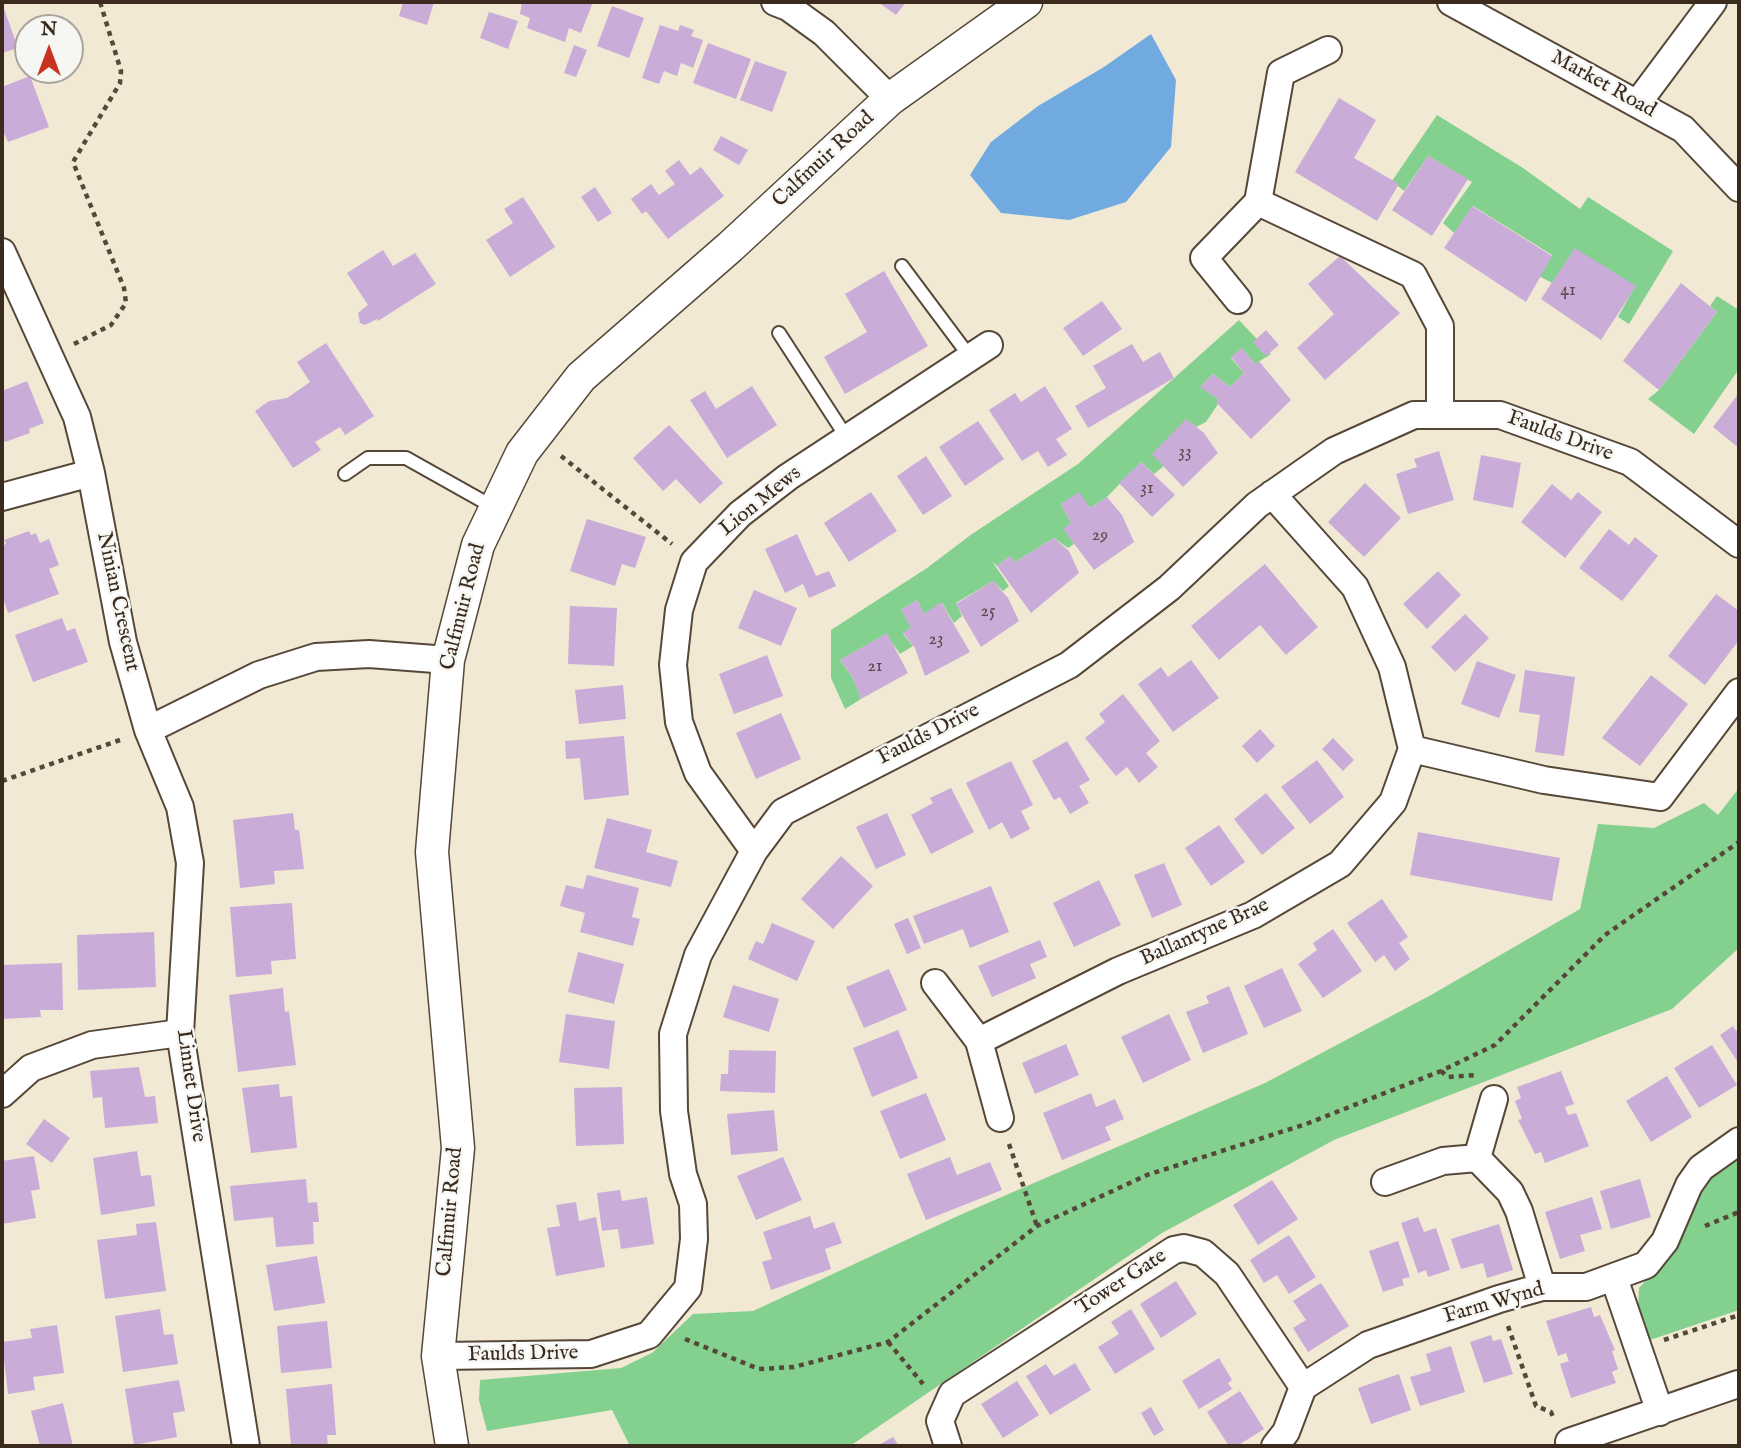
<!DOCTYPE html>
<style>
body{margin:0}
#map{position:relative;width:1741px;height:1448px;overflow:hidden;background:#f1e9d4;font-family:"IM FELL English",serif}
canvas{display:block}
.frame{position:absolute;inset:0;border:4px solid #3b2a1e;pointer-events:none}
.north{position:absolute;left:14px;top:14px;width:70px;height:70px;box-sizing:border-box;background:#f6f6f2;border:2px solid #aba49d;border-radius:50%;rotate:0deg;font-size:19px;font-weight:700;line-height:28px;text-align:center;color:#3b2a1e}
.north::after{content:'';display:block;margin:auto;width:24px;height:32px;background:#c8321e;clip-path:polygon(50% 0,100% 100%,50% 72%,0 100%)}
</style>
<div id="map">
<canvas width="1741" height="1448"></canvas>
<div class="frame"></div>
<div class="north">N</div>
</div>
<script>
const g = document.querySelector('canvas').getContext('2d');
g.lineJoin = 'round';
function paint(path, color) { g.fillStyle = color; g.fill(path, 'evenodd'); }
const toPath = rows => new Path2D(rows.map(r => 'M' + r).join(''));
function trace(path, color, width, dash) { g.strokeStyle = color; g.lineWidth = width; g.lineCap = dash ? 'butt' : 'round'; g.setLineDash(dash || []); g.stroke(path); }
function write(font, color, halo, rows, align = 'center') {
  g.font = font + ' "IM FELL English",serif'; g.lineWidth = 5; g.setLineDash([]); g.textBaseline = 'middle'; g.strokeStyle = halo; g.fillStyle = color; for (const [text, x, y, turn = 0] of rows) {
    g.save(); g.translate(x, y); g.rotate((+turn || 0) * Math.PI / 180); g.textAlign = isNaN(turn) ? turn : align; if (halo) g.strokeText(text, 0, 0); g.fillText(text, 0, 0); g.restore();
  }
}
const green = toPath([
 [1437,115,1523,168,1580,209,1588,197,1673,251,1629,324,1618,317,1635,286,1552,283,1539,276,1552,255,1473,206,1454,233,1443,223,1472,182,1428,156,1404,191,1392,181],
 [1717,296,1739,310,1739,369,1694,434,1648,399,1659,390,1717,312,1710,306],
 [1239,320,1271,354,1255,364,1242,348,1231,358,1244,373,1230,387,1213,374,1201,386,1218,399,1218,404,1206,422,1196,427,1186,420,1164,466,1154,474,1141,462,1107,497,1090,508,1079,493,1061,504,1071,523,1064,529,1074,544,1068,548,1054,538,1015,562,1010,556,997,566,992,561,1009,586,1003,591,993,581,956,603,962,616,954,623,942,603,924,614,917,600,901,610,911,627,903,634,913,646,900,654,886,634,840,660,853,678,861,699,845,709,831,678,831,630,927,568,972,534,1078,464],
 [1739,788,1739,948,1672,1009,1334,1140,1162,1233,850,1446,630,1446,612,1410,487,1431,479,1400,480,1380,621,1368,652,1353,693,1314,753,1311,960,1215,1265,1083,1431,995,1580,909,1598,824,1654,828,1704,803,1718,815],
 [1739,1159,1739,1310,1650,1340,1638,1307,1639,1288,1671,1253,1705,1183]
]);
const water = toPath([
 [1151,34,1176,80,1171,147,1126,202,1069,220,1001,213,970,175,991,142,1038,106,1104,67]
]);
const building = toPath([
 [403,2,434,2,427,25,399,16],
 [522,2,593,2,581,33,569,28,565,42,527,28,530,18,520,14],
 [878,2,906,2,896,15],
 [2,3,18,48,2,53],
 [612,6,644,18,629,58,597,46],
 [489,12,518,21,508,49,480,38],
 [660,25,678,31,680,25,694,30,691,36,703,40,693,68,681,63,677,76,664,71,659,84,642,78],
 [708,43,751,59,736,99,693,83],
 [574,45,587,50,576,77,564,73],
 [755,61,787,72,772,112,740,100],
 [30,76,49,127,8,142,2,129,2,87],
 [1339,98,1376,120,1354,158,1399,184,1377,221,1295,172],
 [721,136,748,150,739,165,713,150],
 [1428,156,1468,179,1432,236,1392,210],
 [679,160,690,175,701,167,724,196,668,239,646,211,642,214,631,199,651,184,659,195,675,184,665,171],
 [595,187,612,213,598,222,581,197],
 [523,197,555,247,510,277,486,240,513,223,504,209],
 [1472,206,1552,256,1526,302,1444,248],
 [1575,248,1636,286,1601,340,1541,299],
 [383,250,393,266,415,253,436,284,378,321,377,319,365,325,360,323,358,313,368,305,347,273],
 [1340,256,1400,313,1325,380,1297,348,1334,314,1308,284],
 [884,271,928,346,845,394,824,357,867,332,845,294],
 [1681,283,1717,312,1659,390,1623,361],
 [1102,301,1122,329,1083,356,1063,328],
 [1266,330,1279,345,1266,356,1253,342],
 [326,343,374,416,345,435,340,427,315,442,321,450,293,468,255,411,269,401,287,398,310,382,297,362],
 [1132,344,1143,362,1160,352,1174,378,1088,428,1075,406,1106,388,1093,366],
 [1242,348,1255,364,1259,361,1291,400,1251,439,1216,402,1218,399,1200,387,1213,374,1230,387,1244,373,1231,357],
 [27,381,44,423,29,429,30,433,5,442,2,439,2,391],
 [752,386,777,425,727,458,690,400,705,391,716,409],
 [1045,386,1072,429,1056,439,1067,455,1048,467,1038,451,1022,461,989,410,1015,393,1021,402],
 [1739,393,1739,448,1713,427],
 [1186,419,1204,433,1218,453,1183,487,1152,454],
 [978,421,1004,459,965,486,939,447],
 [669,425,723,483,700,504,676,479,663,491,633,458],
 [1439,451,1454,500,1408,514,1396,474,1417,467,1414,459],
 [1481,455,1521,463,1513,508,1473,500],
 [926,456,952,496,923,515,897,476],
 [1141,462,1175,495,1152,517,1119,483],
 [1365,483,1401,518,1364,557,1328,522],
 [1552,484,1571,500,1578,492,1602,512,1565,558,1521,522],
 [871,492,897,531,849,562,824,523],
 [1079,492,1090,508,1107,497,1122,515,1134,542,1094,570,1063,529,1071,523,1061,504],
 [587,519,646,537,635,568,622,564,615,586,570,571],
 [1609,529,1629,545,1635,537,1658,556,1622,601,1579,568],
 [29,531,31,535,36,533,40,543,49,539,59,565,49,569,59,594,8,613,2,595,2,546,6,544,4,540],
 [797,534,816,576,829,571,836,586,809,598,803,584,785,593,765,549],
 [1054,538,1069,551,1079,573,1031,613,997,566,1010,556,1015,562],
 [1265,564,1318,627,1286,655,1260,625,1219,660,1191,626],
 [1438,571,1461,595,1427,629,1403,604],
 [993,581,1008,598,1019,621,981,647,956,604],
 [754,590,797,608,781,646,738,628],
 [1716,594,1739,611,1739,640,1705,685,1668,656],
 [917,600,924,614,941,602,970,652,925,676,915,648,903,633,911,627,901,610],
 [570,606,617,608,614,666,568,664],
 [1465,614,1489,638,1455,672,1431,647],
 [62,618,67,631,75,628,88,662,33,682,15,635],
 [887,633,908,673,861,699,852,676,840,660],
 [767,655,783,696,734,714,719,674],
 [1191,660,1219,698,1173,732,1138,684,1161,667,1168,677],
 [1477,661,1516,675,1499,718,1461,704],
 [1525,670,1575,677,1564,756,1535,752,1540,715,1519,712],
 [1651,675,1688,704,1640,766,1602,738],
 [623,685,626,719,579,724,575,690],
 [1123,694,1160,741,1146,753,1158,767,1139,783,1127,767,1116,776,1085,738,1105,722,1099,714],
 [781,713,801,759,756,779,736,733],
 [1260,729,1275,746,1257,763,1242,746],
 [624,736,629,795,584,800,580,758,566,759,565,741],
 [1333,738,1354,760,1343,771,1322,749],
 [1067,741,1090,780,1079,786,1089,803,1070,814,1060,797,1054,800,1032,761],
 [1317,760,1344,797,1310,824,1281,787],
 [1011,761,1033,805,1021,811,1030,829,1011,839,1002,822,989,830,966,783],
 [951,788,974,832,931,854,911,815,933,803,930,798],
 [1266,793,1295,828,1262,855,1234,819],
 [293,813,295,830,299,830,304,869,274,871,275,884,240,888,233,820],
 [887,813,906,855,876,869,856,827],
 [607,818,652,830,646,852,678,861,671,887,594,868],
 [1219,825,1245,862,1211,886,1185,848],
 [1418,832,1560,858,1552,901,1410,875],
 [841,856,873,886,833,929,801,899],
 [1164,863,1182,905,1152,918,1134,875],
 [587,875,639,888,632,917,640,919,633,946,580,932,585,913,560,906,566,885,583,889],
 [1099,880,1121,925,1074,947,1053,903],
 [991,886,1009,932,970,948,963,929,924,944,913,916],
 [1382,899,1408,937,1399,943,1410,959,1395,971,1384,955,1375,962,1347,923],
 [292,903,296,959,271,961,272,974,236,977,230,907],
 [908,918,921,948,907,954,894,924],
 [772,923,815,941,797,981,748,959,756,941,763,944],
 [1333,929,1362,971,1323,998,1298,964,1317,950,1313,943],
 [154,932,156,987,78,990,77,935],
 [1040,940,1047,957,1030,964,1036,978,992,997,978,966],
 [578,952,624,964,614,1004,568,992],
 [62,963,63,1010,40,1010,41,1017,2,1019,2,965],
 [1282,968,1302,1011,1264,1028,1244,986],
 [889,969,907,1010,864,1028,846,987],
 [733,985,779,999,769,1032,723,1017],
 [1229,986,1248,1034,1203,1053,1186,1012,1209,1003,1206,996],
 [283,988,285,1012,289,1011,296,1065,238,1072,229,995],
 [566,1014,615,1021,609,1069,559,1062],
 [1169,1014,1191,1060,1143,1083,1121,1037],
 [1733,1026,1736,1031,1739,1029,1739,1064,1720,1035],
 [898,1030,918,1078,872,1097,853,1048],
 [1066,1044,1079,1075,1035,1094,1022,1063],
 [1712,1045,1737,1085,1699,1108,1674,1068],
 [729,1050,776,1051,775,1093,720,1091,721,1074,728,1074],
 [139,1067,145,1097,155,1096,158,1123,105,1128,102,1097,93,1098,90,1071],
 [1561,1071,1574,1104,1565,1107,1568,1115,1576,1113,1589,1146,1545,1163,1541,1152,1535,1154,1518,1120,1522,1119,1515,1101,1521,1098,1517,1087],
 [1667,1076,1692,1117,1651,1142,1626,1101],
 [279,1084,280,1097,292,1096,297,1148,251,1153,242,1088],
 [622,1087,624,1144,576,1146,574,1088],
 [926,1093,946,1140,900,1159,880,1111],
 [1091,1093,1096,1107,1115,1099,1124,1119,1105,1127,1111,1140,1062,1160,1043,1113],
 [774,1110,778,1151,731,1155,727,1114],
 [44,1119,70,1138,52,1163,26,1144],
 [137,1151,141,1176,151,1175,155,1206,101,1215,93,1158],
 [34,1156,40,1189,31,1191,36,1218,2,1224,2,1161],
 [783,1157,802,1200,756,1220,737,1176],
 [950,1157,957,1175,990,1162,1002,1190,926,1220,907,1174],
 [306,1179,308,1203,317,1202,319,1222,313,1222,314,1244,276,1247,273,1217,234,1221,230,1186],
 [1640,1179,1651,1217,1611,1229,1600,1191],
 [1272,1180,1298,1219,1258,1245,1233,1205],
 [620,1190,622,1201,647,1197,654,1244,621,1249,618,1229,602,1231,597,1193],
 [1592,1197,1602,1229,1580,1235,1585,1251,1560,1259,1545,1212],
 [576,1202,579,1221,596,1217,605,1267,556,1276,547,1228,560,1226,556,1205],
 [810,1216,814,1229,834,1222,842,1243,825,1249,831,1269,771,1290,762,1262,772,1259,763,1232],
 [1418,1217,1424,1232,1436,1228,1450,1270,1428,1277,1426,1270,1418,1273,1401,1223],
 [156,1222,166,1291,105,1299,97,1240,137,1235,136,1224],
 [1499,1224,1513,1270,1487,1278,1483,1263,1461,1269,1451,1239],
 [1289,1235,1316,1277,1289,1294,1277,1275,1264,1283,1250,1260],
 [1398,1241,1410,1277,1402,1279,1404,1285,1383,1292,1369,1251],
 [317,1256,325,1303,274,1311,266,1265],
 [1176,1281,1197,1314,1161,1338,1140,1304],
 [1321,1283,1349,1326,1308,1352,1293,1328,1306,1320,1293,1301],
 [1591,1307,1594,1317,1600,1315,1615,1350,1612,1351,1618,1369,1612,1372,1616,1383,1571,1398,1560,1364,1569,1361,1566,1353,1558,1356,1546,1321],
 [160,1309,164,1335,173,1334,178,1364,123,1372,115,1316],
 [1131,1309,1155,1349,1115,1374,1098,1347,1119,1334,1111,1322],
 [327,1321,332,1368,281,1373,277,1326],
 [57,1325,64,1373,33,1377,35,1390,8,1394,2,1342,32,1338,30,1329],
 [1491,1335,1493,1341,1501,1339,1513,1374,1484,1383,1470,1342],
 [1451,1346,1465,1392,1420,1406,1410,1377,1431,1371,1426,1354],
 [1219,1358,1232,1380,1228,1383,1232,1389,1199,1409,1182,1381],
 [1075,1363,1091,1390,1050,1415,1026,1376,1046,1364,1054,1376],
 [1399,1374,1411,1410,1371,1424,1358,1388],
 [179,1380,185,1411,173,1413,177,1437,134,1445,125,1389],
 [1017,1381,1039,1415,1003,1438,981,1404],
 [332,1384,336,1435,327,1435,328,1446,291,1446,286,1389],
 [1240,1391,1264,1429,1237,1446,1229,1446,1207,1412],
 [63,1403,73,1446,40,1446,31,1411],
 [1151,1407,1164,1430,1154,1436,1141,1413],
 [893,1437,899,1446,877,1446]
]);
const path = toPath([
 [74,344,111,325,126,303,124,288,73,162,120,83,121,71,100,2],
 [561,456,672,544],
 [2,781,120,740],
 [1441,1071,1448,1077,1476,1075],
 [1009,1144,1037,1226],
 [1705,1226,1739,1212],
 [1508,1326,1536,1406,1551,1412,1553,1417],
 [685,1339,759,1369,794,1367,888,1342,1037,1226,1147,1175,1306,1124,1441,1071,1495,1045,1605,935,1739,842],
 [1664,1340,1739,1315],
 [888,1342,923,1384]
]);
const service = toPath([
 [902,266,970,357],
 [779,333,847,438],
 [345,474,368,458,406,458,495,508]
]);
const minor = toPath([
 [775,2,788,7,824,33,890,99],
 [1451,2,1683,129,1739,188],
 [1637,104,1713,2],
 [1258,202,1413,275,1440,326,1440,415],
 [2,252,77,417,91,473,123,642,148,730,180,807,190,863,180,1033,246,1446],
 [1238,300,1204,258,1258,202,1281,73,1328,50],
 [2,497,91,473],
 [148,730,259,675,316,657,369,654,448,660],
 [1412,749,1544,780,1660,797,1739,692],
 [754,851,698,773,679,722,673,665,679,610,694,562,740,514,788,477,989,345],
 [935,983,979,1041,1000,1118],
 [979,1041,1118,971,1253,915,1340,864,1393,802,1412,749,1392,667,1355,587,1272,494],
 [2,1094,31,1068,92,1045,180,1033],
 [1477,1158,1494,1099],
 [1385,1182,1443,1161,1477,1158,1510,1192,1519,1211,1542,1287],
 [1614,1278,1660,1412],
 [438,1356,591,1354,649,1335,688,1288,694,1239,693,1204,683,1174,674,1111,673,1034,698,955,754,851,783,812,1069,665,1169,588,1257,505,1334,451,1414,415,1500,415,1630,462,1739,544],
 [1569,1442,1738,1384],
 [948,1446,940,1421,952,1394,1174,1250,1184,1248,1203,1253,1227,1274,1303,1387],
 [1275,1446,1286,1432,1303,1387,1368,1345,1499,1299,1542,1287,1586,1287,1646,1265,1665,1241,1689,1185,1701,1168,1739,1141]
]);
const tertiary = toPath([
 [452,1446,438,1356,458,1148,432,852,448,660,478,545,522,453,581,377,730,247,890,99,1026,2]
]);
const numberNames = [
 ["41",1568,291],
 ["33",1185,453],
 ["31",1147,489],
 ["29",1100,536],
 ["25",988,612],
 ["23",936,640],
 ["21",875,667]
];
const streetNames = [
 ["Market Road",1603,85,29],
 ["Calfmuir Road",824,160,-43],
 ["Faulds Drive",1560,437,20],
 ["Lion Mews",761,502,-39],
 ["Ninian Crescent",117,602,78],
 ["Calfmuir Road",464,607,-76],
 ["Faulds Drive",929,735,-27],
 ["Ballantyne Brae",1205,933,-24],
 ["Linnet Drive",190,1086,82],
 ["Calfmuir Road",451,1212,-85],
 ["Tower Gate",1122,1283,-33],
 ["Farm Wynd",1494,1304,-16],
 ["Faulds Drive",523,1355,-1]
];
paint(green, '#84d08e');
paint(water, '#70aae0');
paint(building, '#caacd8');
trace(service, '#564739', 16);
trace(minor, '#564739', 30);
trace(tertiary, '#564739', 35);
trace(path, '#564739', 4.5, [5, 5]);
trace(service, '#fff', 12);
trace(minor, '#fff', 26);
trace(tertiary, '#fff', 32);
write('18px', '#5f4a4c', null, numberNames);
write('21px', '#3b2a1e', '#f6f6f2', streetNames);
</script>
